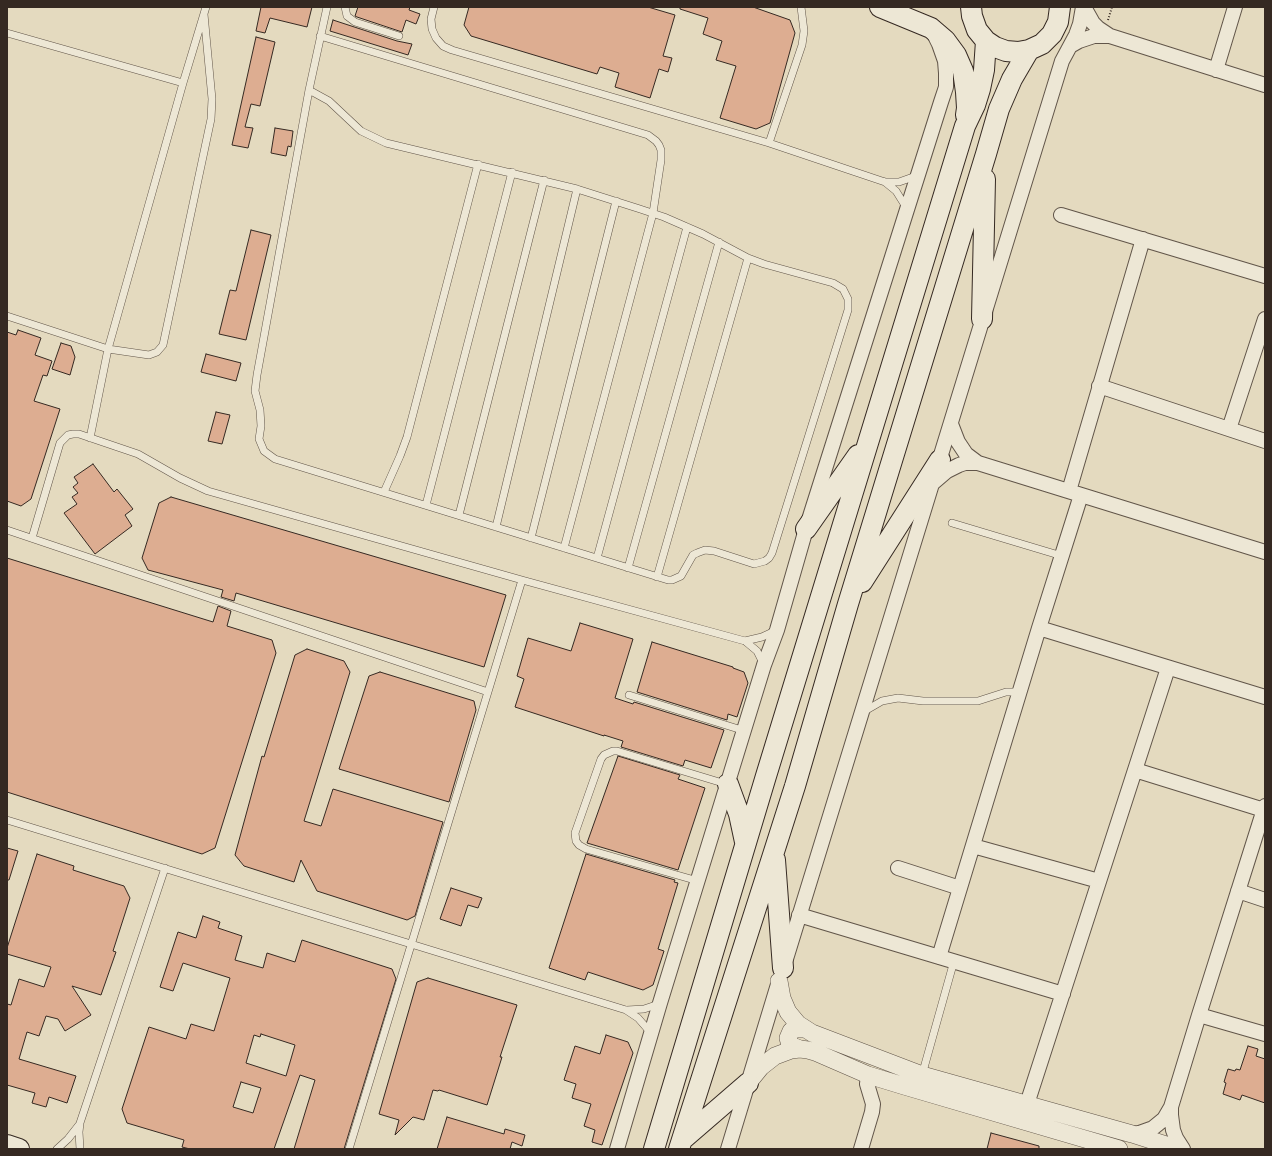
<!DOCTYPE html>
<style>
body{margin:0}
#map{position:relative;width:1272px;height:1156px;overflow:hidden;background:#e4dabf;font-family:Cardo,serif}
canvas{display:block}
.frame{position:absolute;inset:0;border:8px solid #352922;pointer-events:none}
</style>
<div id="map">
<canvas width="1272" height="1156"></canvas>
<div class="frame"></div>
</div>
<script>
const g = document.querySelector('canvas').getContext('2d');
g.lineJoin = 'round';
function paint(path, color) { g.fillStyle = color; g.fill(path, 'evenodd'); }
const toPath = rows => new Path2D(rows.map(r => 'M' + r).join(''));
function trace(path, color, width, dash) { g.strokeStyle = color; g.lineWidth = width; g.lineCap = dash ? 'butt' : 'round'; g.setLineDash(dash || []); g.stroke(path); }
const building = toPath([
 [261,7,312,7,307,27,270,18,265,33,256,31,261,7],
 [358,7,410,7,409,10,420,14,416,24,406,20,402,32,357,17,355,16,358,7],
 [469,7,648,7,675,15,663,56,672,58,668,72,659,69,650,98,615,87,619,73,600,67,597,74,471,36,464,25,469,7],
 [680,7,753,7,790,20,795,33,770,123,756,129,720,118,736,66,716,60,722,41,703,34,708,18,680,9,680,7],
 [333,20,397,41,412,44,408,55,330,31,333,20],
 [256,37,275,42,260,106,251,104,245,127,253,128,248,148,232,145,256,37],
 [275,128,293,131,291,147,288,146,286,156,271,153,275,128],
 [251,230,271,235,246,340,219,334,230,290,236,291,251,230],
 [18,330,41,338,35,355,52,361,47,376,43,375,34,401,60,409,31,499,21,506,7,501,7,332,16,335,18,330],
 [61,343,71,346,75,357,70,375,52,369,61,343],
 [206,354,241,363,236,381,201,372,206,354],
 [216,412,230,415,222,444,208,441,216,412],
 [93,464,114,492,117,489,133,509,125,515,132,526,95,554,64,513,77,504,72,497,78,493,73,487,78,483,74,477,93,464],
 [171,497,506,595,484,667,236,593,234,601,221,597,223,590,148,570,142,558,159,503,171,497],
 [7,558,213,622,218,606,231,611,227,626,272,640,276,653,215,848,202,854,7,792,7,558],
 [580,623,633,639,615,698,633,704,634,702,724,730,711,768,685,760,683,766,621,747,623,741,604,735,604,736,515,707,524,679,517,676,528,638,571,651,580,623],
 [652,642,733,667,733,668,744,672,748,683,737,717,728,714,727,720,637,692,652,642],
 [307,649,344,661,350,672,304,821,321,826,333,789,443,822,415,916,407,920,317,891,301,860,294,882,244,866,235,855,262,756,264,757,295,655,307,649],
 [380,672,474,701,476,710,449,802,339,769,369,676,380,672],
 [618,756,680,775,678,779,705,788,678,870,587,843,618,756],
 [7,848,18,851,9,880,7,880,7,848],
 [37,854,74,866,73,870,124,886,130,898,113,951,116,952,101,995,72,986,91,1015,65,1031,58,1019,46,1016,39,1036,27,1032,19,1059,76,1076,67,1103,49,1097,46,1107,32,1103,35,1093,7,1085,7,1004,11,1005,19,979,44,987,51,967,7,954,7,948,37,854],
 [586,854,675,880,674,882,678,883,658,949,664,951,653,985,643,990,588,972,585,980,549,968,586,854],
 [451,888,482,898,478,908,468,905,461,926,440,919,451,888],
 [203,916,220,922,218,928,242,936,235,960,263,968,267,953,295,962,302,940,392,969,396,979,344,1149,294,1149,315,1080,300,1075,274,1149,190,1149,182,1147,184,1140,127,1123,122,1109,149,1027,186,1039,191,1024,214,1031,230,978,183,963,173,991,160,987,178,932,196,938,203,916],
 [261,1034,295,1045,286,1076,246,1063,254,1035,260,1037,261,1034],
 [241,1082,261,1088,253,1113,233,1107,241,1082],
 [428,978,517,1005,500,1057,502,1057,487,1105,439,1090,438,1091,433,1090,424,1120,413,1117,395,1135,399,1120,379,1114,417,982,428,978],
 [606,1035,628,1042,633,1053,602,1145,592,1142,595,1130,584,1126,591,1104,572,1098,576,1084,564,1080,575,1046,600,1054,606,1035],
 [1248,1046,1258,1049,1256,1056,1265,1059,1265,1103,1242,1095,1240,1100,1223,1094,1226,1083,1224,1082,1228,1069,1235,1071,1236,1069,1240,1070,1248,1046],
 [447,1117,504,1134,505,1129,525,1135,522,1146,512,1142,510,1149,437,1149,447,1117],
 [991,1133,1039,1146,1039,1149,987,1149,991,1133]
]);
const path = toPath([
 [1108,20,1112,7]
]);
const service = toPath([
 [345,7,347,16,355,22,399,36],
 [434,7,431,19,432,29,436,38,443,46,452,50,769,143,885,182,899,182,916,176],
 [7,33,183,83],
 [320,36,648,135,656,141,659,145,661,150,661,160,653,213,564,548],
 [309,90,329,101,361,131,386,143,577,189,640,209,664,217,703,234,748,258,764,264,833,283,843,289,848,299,848,310,772,553,769,558,765,561,754,564,714,551,705,550,697,553,693,555,681,576,672,580,668,580,275,459,264,451,259,439,261,426,260,410,255,391,257,375,309,90,327,7],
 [769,143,802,45,804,31,801,7],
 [885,182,896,191,906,207],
 [7,316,108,349,149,355,157,352,163,345,211,119,212,99,204,14],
 [90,438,108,349,183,83,206,7],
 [384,492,400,456,407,437,478,164],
 [426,505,512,172],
 [459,515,544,180],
 [952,523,1062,556],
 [496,527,577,189],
 [7,530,488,692],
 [32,538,60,443,68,435,73,434,79,434,138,454,180,478,208,491,522,580,745,641,757,651,763,663],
 [531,538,616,201],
 [597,558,687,227],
 [628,568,719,242],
 [657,577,748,258],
 [745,641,762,637,775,631],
 [629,695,745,731],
 [863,712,882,701,898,698,923,701,978,701,1006,692,1020,692],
 [7,820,626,1010,638,1018,651,1033],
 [698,881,586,849,579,845,576,841,575,833,601,759,604,755,613,751,617,751,726,784],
 [627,1010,644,1009,659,1004],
 [922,1075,954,961],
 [57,1149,68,1139,79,1125],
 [80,1149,79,1132,80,1123,165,868],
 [349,1149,522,580]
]);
const minor = toPath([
 [1084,7,1093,23,1098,28,1110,36,1265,85],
 [1072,45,1079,41,1094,36,1110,36],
 [1216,70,1235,7],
 [1061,215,1265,276],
 [1099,386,1265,441],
 [951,424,958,442,966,454,978,463],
 [1229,429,1265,319],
 [933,483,947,471,959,465,965,463,978,463,1265,552],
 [1069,491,1143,239],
 [1039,628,1265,697],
 [1135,770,1264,810],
 [973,846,1099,881],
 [898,868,960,888],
 [1238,891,1265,900],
 [799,915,1063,994],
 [939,957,1039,628,1081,495],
 [786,959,1062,61,1076,35,1080,24,1083,7],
 [1199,1015,1265,1034],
 [1027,1104,1168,668],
 [1171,1107,1171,1115,1173,1130,1176,1138,1183,1149],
 [1132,1134,1139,1133,1153,1128,1164,1119,1171,1107,1199,1015,1265,806],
 [617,1149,660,1003,764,665,777,630,806,529,941,102,946,87,946,73,945,61,939,44,935,36],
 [728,1149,779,981],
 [861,1149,872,1112,873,1104,867,1084,868,1075]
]);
const tertiary = toPath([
 [779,981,782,998,788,1012,798,1024,812,1033,922,1075,1132,1134,1179,1149],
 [800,1049,790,1045,788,1038,791,1031,794,1029,805,1029],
 [748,1083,761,1067,775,1056,791,1050,800,1049,808,1050,815,1052,868,1075,904,1086,1119,1149]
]);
const secondary = toPath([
 [880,7,931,28,945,40,956,55,963,71,966,92,967,108,966,115],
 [971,7,972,16,977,30,986,41,995,47,1006,51,1018,52,1029,50,1042,44,1052,34,1058,22,1060,7],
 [982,319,985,179],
 [806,529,858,455],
 [862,582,940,460],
 [728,784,739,814,745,842],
 [775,860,783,968],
 [682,1140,748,1083],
 [7,1145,19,1149],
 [654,1149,766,776,965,126,975,105,980,89,984,70,986,41],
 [679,1149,795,786,848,604,986,154,999,109,1012,79,1029,50]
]);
paint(building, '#ddad91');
trace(building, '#352922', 1);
trace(service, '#615549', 8);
trace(minor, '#615549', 16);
trace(tertiary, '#615549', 18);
trace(secondary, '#352922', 22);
trace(path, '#352922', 2, [1, 2]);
trace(service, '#ede7d5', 7);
trace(minor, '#ede7d5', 14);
trace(tertiary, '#ede7d5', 17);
trace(secondary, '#ede7d5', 20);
</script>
